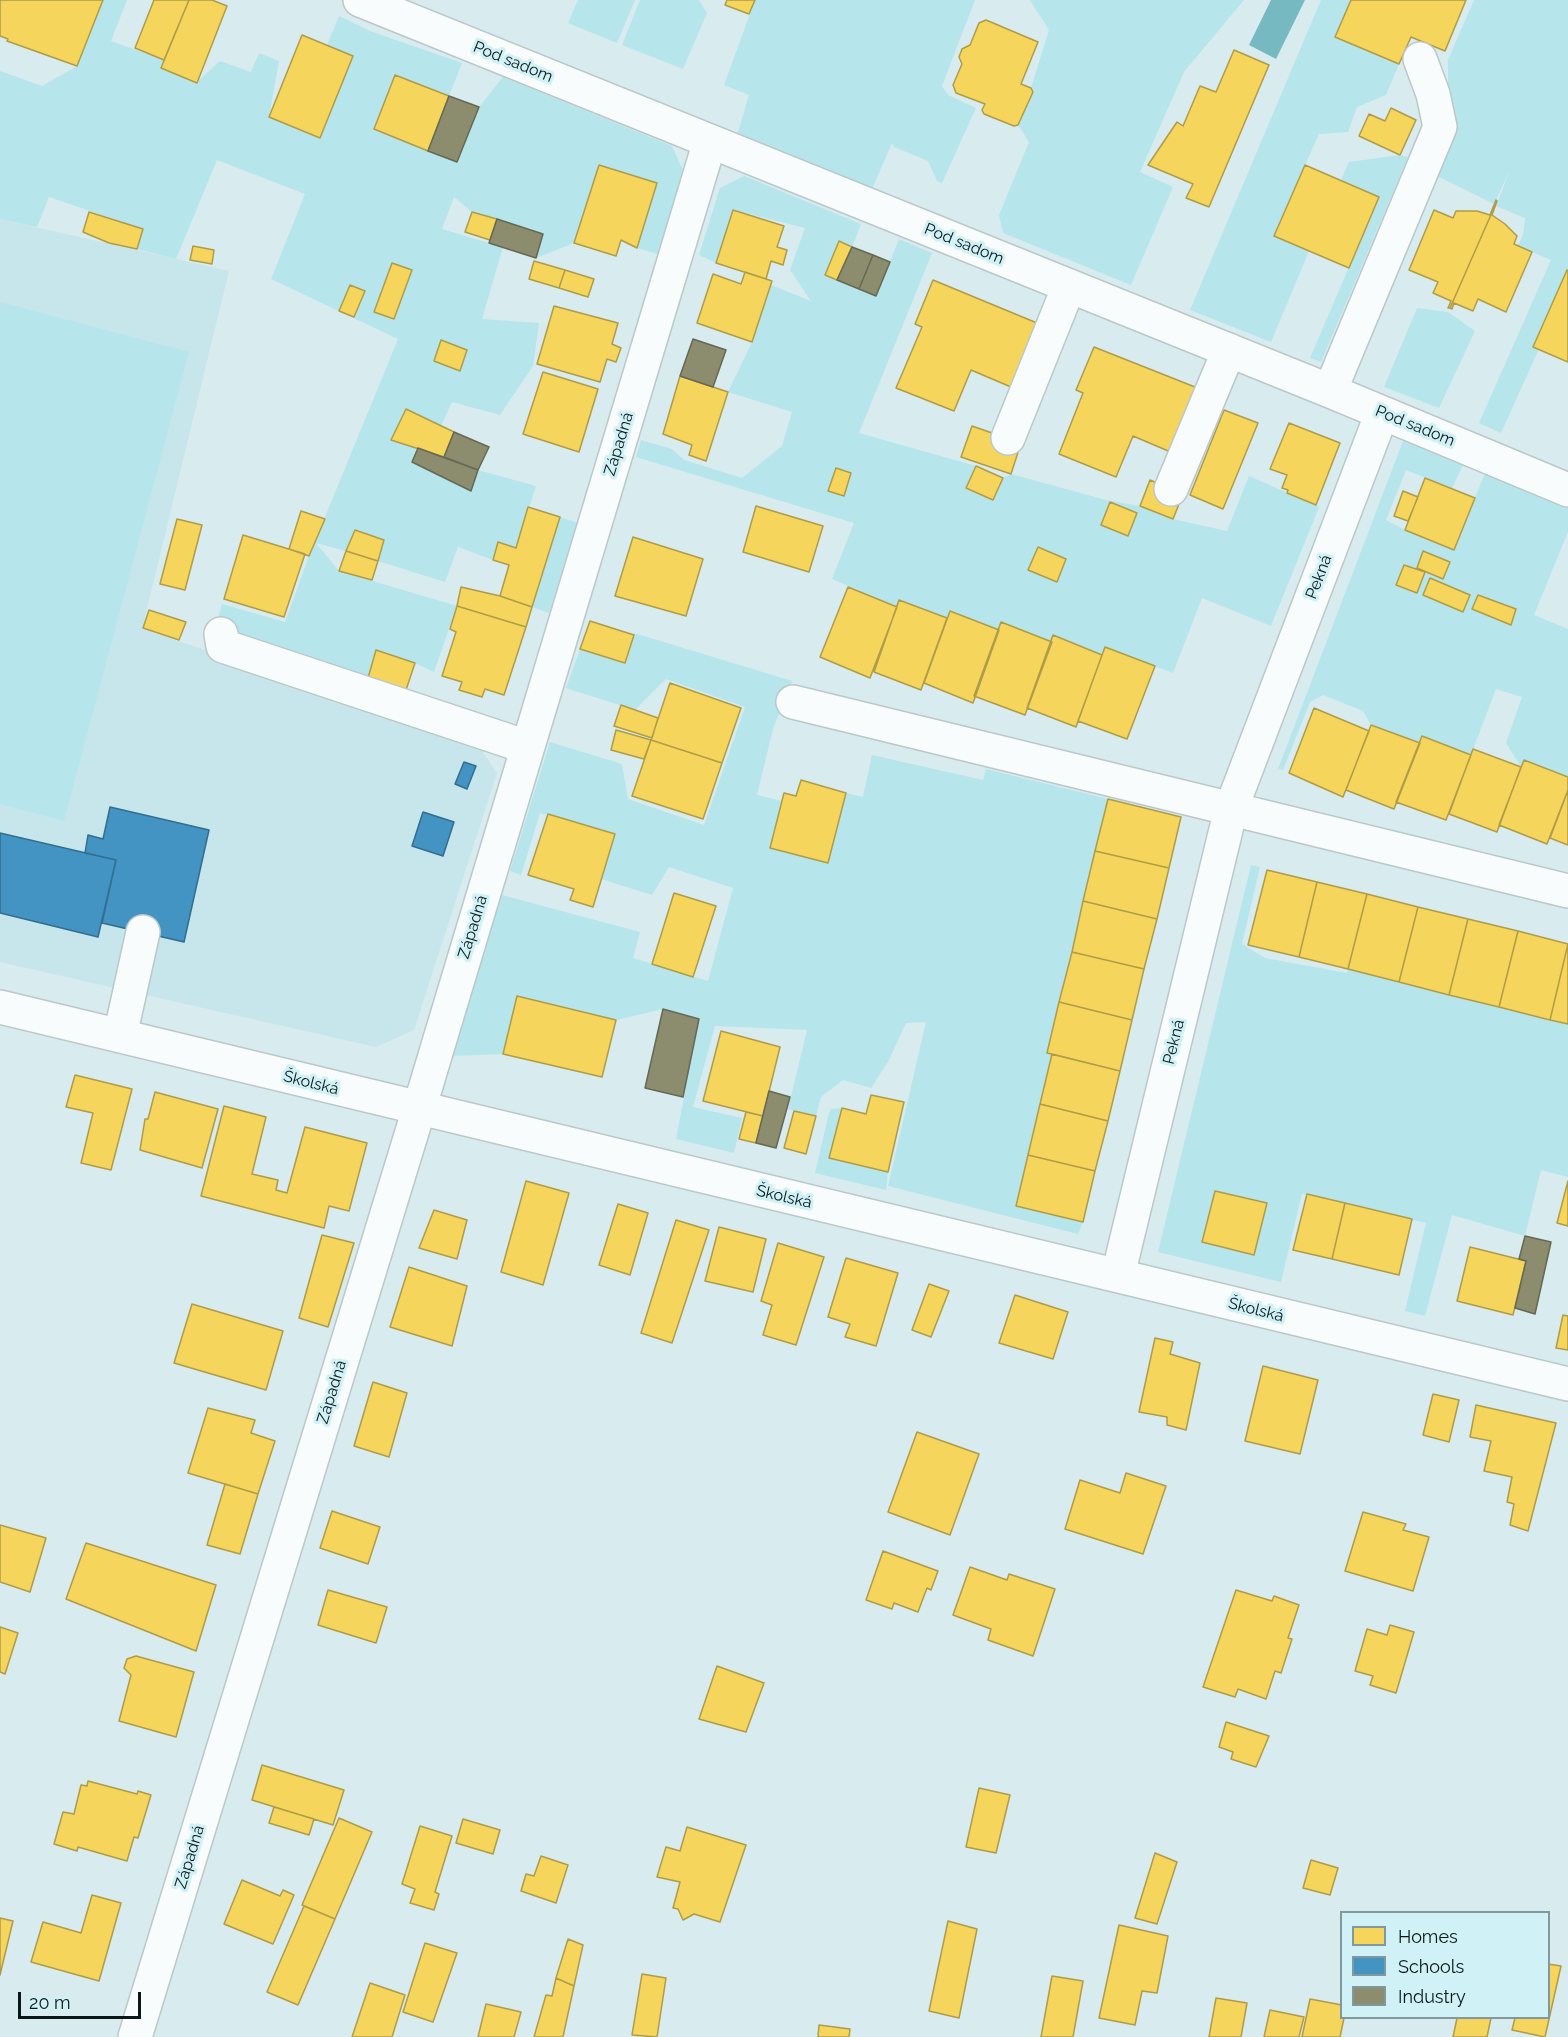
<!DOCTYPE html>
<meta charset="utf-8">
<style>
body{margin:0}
#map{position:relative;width:1568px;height:2037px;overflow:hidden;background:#d8ebee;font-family:Raleway,sans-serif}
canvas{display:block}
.legend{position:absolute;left:1340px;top:1911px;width:210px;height:108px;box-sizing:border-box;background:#d0f1f6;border:2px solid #81999d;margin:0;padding:8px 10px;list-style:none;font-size:18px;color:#0a1618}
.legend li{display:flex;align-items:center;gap:12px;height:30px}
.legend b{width:30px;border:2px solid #81999d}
.scale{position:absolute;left:18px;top:1992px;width:123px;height:27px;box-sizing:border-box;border:3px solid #0a1618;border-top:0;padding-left:8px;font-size:18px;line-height:21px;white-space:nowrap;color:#0a1618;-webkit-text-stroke:4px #d0f1f6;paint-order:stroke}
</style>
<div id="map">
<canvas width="1568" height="2037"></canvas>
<ul class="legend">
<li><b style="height:16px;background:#f6d55c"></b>Homes</li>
<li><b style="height:16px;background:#4393c3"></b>Schools</li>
<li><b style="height:16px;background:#8c8c6e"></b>Industry</li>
</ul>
<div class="scale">20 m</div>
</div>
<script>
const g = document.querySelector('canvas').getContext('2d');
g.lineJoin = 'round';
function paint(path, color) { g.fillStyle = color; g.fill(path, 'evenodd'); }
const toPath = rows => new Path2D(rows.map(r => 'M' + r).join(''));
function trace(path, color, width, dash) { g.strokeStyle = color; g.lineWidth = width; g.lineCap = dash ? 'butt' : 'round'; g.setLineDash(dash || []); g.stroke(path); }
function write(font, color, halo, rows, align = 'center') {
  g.font = font + ' Raleway,sans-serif'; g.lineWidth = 6; g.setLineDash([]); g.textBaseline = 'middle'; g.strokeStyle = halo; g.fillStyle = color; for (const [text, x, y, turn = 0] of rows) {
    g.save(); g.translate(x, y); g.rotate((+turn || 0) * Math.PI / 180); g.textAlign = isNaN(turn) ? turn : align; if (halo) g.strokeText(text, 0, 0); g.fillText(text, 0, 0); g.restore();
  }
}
const built = toPath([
 [0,219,229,271,142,629,474,739,497,773,414,1030,376,1047,0,962]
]);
const green = toPath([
 [103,0,127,0,111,41,164,60,162,68,197,82,220,61,251,72,259,53,279,61,269,117,320,137,353,56,327,45,339,16,370,31,462,63,449,96,395,75,374,128,428,151,457,162,479,107,503,77,672,146,683,170,658,254,637,248,657,183,599,165,574,243,536,258,543,234,472,212,454,197,442,229,503,247,482,319,539,323,533,366,500,415,452,402,441,426,406,409,391,439,418,448,412,462,470,491,478,470,536,486,516,548,499,543,493,560,458,547,445,582,378,561,384,540,355,530,346,551,316,543,339,571,457,606,434,672,415,663,376,650,368,678,226,633,217,622,222,604,285,622,309,556,398,339,271,279,305,194,217,160,176,259,137,249,143,229,49,197,37,227,0,219,0,71,42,86,77,66],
 [392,263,412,271,393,319,374,312],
 [441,341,467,350,461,370,434,361],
 [578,0,635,0,617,43,568,23],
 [640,0,699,0,707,13,683,69,622,45],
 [755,0,975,0,942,86,948,95,976,108,942,183,937,181,928,161,894,147,892,143,872,189,737,136,749,95,724,85],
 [1030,0,1244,0,1184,72,1140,172,1173,187,1131,285,1003,233,999,215,1029,142,1018,125,1033,92,1031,88,1049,30],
 [1321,0,1351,0,1335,37,1399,64,1386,95,1357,107,1348,132,1319,134,1305,165,1274,236,1309,251,1271,342,1190,310],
 [1474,0,1568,0,1568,271,1533,346,1539,349,1501,433,1479,423,1551,260,1518,246,1523,234,1525,218,1496,206,1510,170,1494,204,1433,174,1448,104,1448,60],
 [1400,155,1408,157,1321,362,1310,358,1379,197,1341,180,1349,162],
 [744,176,861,224,852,247,839,241,826,275,859,289,876,296,899,239,932,253,859,433,976,466,966,488,993,500,1003,478,1011,474,1106,500,1140,506,1173,519,1227,531,1249,476,1319,507,1271,626,1202,598,1173,673,1105,647,1102,655,1054,635,1052,642,947,618,900,600,897,607,832,579,854,523,636,457,641,440,672,449,684,460,742,478,782,446,792,412,728,392,752,342,771,285,811,301,790,270,805,228,734,210,716,263,699,255,720,188],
 [836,468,851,473,843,496,828,491],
 [1038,547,1066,559,1057,582,1029,570],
 [0,302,189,352,64,821,0,804],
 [1417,308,1448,312,1475,331,1439,408,1384,387],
 [1403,441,1463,465,1452,488,1406,470,1386,520,1405,530,1454,549,1485,473,1568,507,1568,532,1534,615,1568,629,1568,777,1524,761,1521,767,1506,743,1522,697,1496,689,1471,755,1420,743,1371,725,1363,711,1323,695,1310,702,1283,770,1278,769],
 [1423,552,1450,562,1443,578,1417,568],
 [1404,565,1425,573,1417,593,1396,586],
 [1430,578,1470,596,1463,612,1423,595],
 [1478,595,1516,609,1510,625,1473,609],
 [560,517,577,523,549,613,532,607],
 [634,633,792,681,773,729,757,795,782,801,770,848,828,863,846,793,863,797,872,755,983,780,986,769,1108,799,1047,1053,1052,1054,1016,1206,1083,1222,1078,1234,888,1186,926,1022,906,1023,889,1060,871,1088,843,1080,821,1097,816,1116,788,1109,807,1030,715,1026,693,1107,742,1118,734,1153,676,1139,699,1019,663,1009,616,1020,517,996,503,1054,451,1056,502,895,640,932,633,958,708,981,733,888,669,867,652,895,601,879,614,834,540,813,521,875,510,871,550,742,622,764,628,799,704,825,745,707,666,679,635,710,566,688,580,649,625,663],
 [1251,865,1260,867,1242,944,1265,958,1347,973,1348,969,1568,1024,1568,1177,1541,1170,1525,1236,1452,1215,1425,1316,1405,1311,1426,1223,1345,1203,1302,1194,1281,1282,1158,1252],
 [1215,1191,1266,1204,1254,1255,1202,1242],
 [842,1108,830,1158,888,1172,886,1190,815,1173,829,1113,831,1109]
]);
const water = toPath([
 [1271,0,1305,0,1276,59,1249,45]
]);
const homes = toPath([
 [0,0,103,0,77,66,7,41,8,39,0,36,0,0],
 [154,0,189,0,164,60,135,48,154,0],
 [189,0,212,0,227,6,197,83,161,68,189,0],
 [727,0,755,0,749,14,725,5,727,0],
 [1351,0,1466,0,1445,51,1411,37,1399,64,1335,37,1351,0],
 [986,20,1038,42,1021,84,1031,88,1033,92,1018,125,1014,126,984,114,982,110,985,104,956,93,953,85,962,64,959,57,962,49,970,45,979,23,986,20],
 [302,35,353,56,320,138,269,117,302,35],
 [1234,50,1269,65,1209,207,1186,198,1193,184,1148,165,1177,122,1183,126,1200,86,1216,92,1234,50],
 [395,75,449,96,428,151,374,129,395,75],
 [1391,108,1416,120,1400,155,1359,136,1369,114,1385,121,1391,108],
 [599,165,657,183,637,248,621,240,616,256,574,243,599,165],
 [1305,165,1379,197,1349,268,1274,236,1305,165],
 [1496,200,1497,201,1450,308,1448,308,1451,301,1433,293,1438,282,1409,270,1434,210,1453,218,1456,211,1477,211,1490,215,1496,200],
 [1497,201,1492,215,1505,224,1517,236,1514,244,1532,252,1506,312,1478,299,1473,311,1454,303,1452,309,1450,308,1497,201],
 [733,210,784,226,777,247,787,250,783,265,771,261,766,279,716,263,733,210],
 [89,212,143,229,137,249,109,243,83,232,89,212],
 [472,212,497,219,490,240,465,232,472,212],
 [839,241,852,247,837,280,825,275,839,241],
 [193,246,214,250,212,264,190,260,193,246],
 [534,261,565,270,559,288,529,279,534,261],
 [392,263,412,270,394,319,374,312,392,263],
 [565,270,594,279,588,297,559,288,565,270],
 [1567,270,1568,271,1568,362,1533,347,1567,270],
 [745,272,772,281,752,342,697,323,713,274,741,284,745,272],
 [933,280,1037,323,1011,387,971,370,954,411,896,388,922,327,915,324,933,280],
 [350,285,365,291,354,317,339,311,350,285],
 [554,306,618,323,612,344,621,348,616,362,607,359,600,382,537,364,554,306],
 [441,340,467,350,460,371,434,361,441,340],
 [1094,347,1200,389,1173,453,1133,436,1116,477,1059,454,1083,393,1076,390,1094,347],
 [543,372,598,389,579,452,523,434,543,372],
 [680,376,728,392,706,461,689,455,692,445,663,434,680,376],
 [406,409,454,432,444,457,391,440,406,409],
 [1224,410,1258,423,1223,509,1190,495,1224,410],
 [1289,423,1340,443,1316,505,1287,493,1288,490,1282,488,1287,475,1270,469,1289,423],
 [972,426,1021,443,1011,474,961,457,972,426],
 [976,466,1003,478,993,500,966,488,976,466],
 [836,468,851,473,844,496,828,491,836,468],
 [1425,478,1475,498,1454,550,1405,530,1425,478],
 [1150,480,1183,494,1173,519,1140,506,1150,480],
 [1403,491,1418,497,1408,521,1394,516,1403,491],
 [1110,502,1137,513,1128,536,1101,525,1110,502],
 [756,506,823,526,809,572,743,552,756,506],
 [528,507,560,517,532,607,500,596,509,565,493,560,498,542,516,548,528,507],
 [301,511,325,519,309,556,289,549,301,511],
 [177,519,202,525,185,590,160,584,177,519],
 [355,530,384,540,378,561,346,551,355,530],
 [243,535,305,554,284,617,224,599,243,535],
 [633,537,703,559,686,616,615,596,633,537],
 [1038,547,1066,559,1057,582,1028,570,1038,547],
 [346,551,378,561,372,580,339,571,346,551],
 [1423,551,1450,562,1443,579,1417,568,1423,551],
 [1404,565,1425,572,1417,593,1396,585,1404,565],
 [1430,578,1470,595,1463,612,1423,595,1430,578],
 [461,587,500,596,532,607,526,627,457,606,461,587],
 [848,587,897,607,870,678,820,657,848,587],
 [1478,595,1516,609,1511,625,1472,609,1478,595],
 [899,600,947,618,921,690,874,672,899,600],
 [457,606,526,627,504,695,485,689,482,697,459,690,462,682,442,676,456,632,450,629,457,606],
 [149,610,186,622,179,640,143,628,149,610],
 [950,611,999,630,973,703,924,683,950,611],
 [590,621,634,635,625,663,580,649,590,621],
 [1001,622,1052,642,1025,715,974,696,1001,622],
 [1053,635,1102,655,1076,727,1027,708,1053,635],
 [1105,647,1155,666,1127,739,1078,721,1105,647],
 [376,650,415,663,406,690,368,678,376,650],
 [670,683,741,708,722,763,651,740,670,683],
 [621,705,658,718,652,738,614,726,621,705],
 [1314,708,1369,731,1343,797,1289,773,1314,708],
 [1371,725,1420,743,1394,809,1346,790,1371,725],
 [616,730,651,740,644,759,611,750,616,730],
 [1422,736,1471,755,1446,820,1396,802,1422,736],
 [651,740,722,763,703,819,632,796,651,740],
 [1473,749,1521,767,1497,832,1449,814,1473,749],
 [1524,760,1568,777,1568,790,1547,844,1499,825,1524,760],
 [801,780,846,793,828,863,770,848,784,793,796,796,801,780],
 [1568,790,1568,845,1550,838,1568,790],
 [1108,799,1181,817,1169,868,1095,851,1108,799],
 [548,814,615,834,593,907,570,900,574,889,528,875,548,814],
 [1095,851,1169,868,1157,919,1083,901,1095,851],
 [1267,870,1317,882,1299,957,1248,945,1267,870],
 [1317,882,1367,894,1348,969,1299,957,1317,882],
 [674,893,716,906,693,977,652,964,674,893],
 [1367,894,1418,907,1399,982,1348,969,1367,894],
 [1083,901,1157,919,1144,969,1072,952,1083,901],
 [1418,907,1468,919,1449,995,1399,982,1418,907],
 [1468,919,1518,931,1499,1007,1449,995,1468,919],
 [1518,931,1568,944,1550,1020,1499,1007,1518,931],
 [1568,944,1568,1024,1550,1020,1568,944],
 [1072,952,1144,969,1132,1020,1059,1002,1072,952],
 [517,996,616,1020,602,1077,503,1054,517,996],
 [1059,1002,1132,1020,1120,1071,1047,1053,1059,1002],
 [721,1031,780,1047,763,1116,703,1101,721,1031],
 [1052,1054,1120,1071,1108,1121,1040,1104,1052,1054],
 [75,1075,132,1089,111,1170,81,1163,93,1113,66,1107,75,1075],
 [155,1092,218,1109,202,1168,140,1150,145,1119,148,1119,155,1092],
 [871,1095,904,1102,888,1172,829,1158,842,1108,866,1114,871,1095],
 [1040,1104,1108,1121,1095,1171,1028,1155,1040,1104],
 [224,1106,266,1117,252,1174,278,1180,276,1190,287,1193,305,1127,367,1143,349,1211,329,1206,324,1228,201,1196,224,1106],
 [794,1111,816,1116,806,1154,784,1148,794,1111],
 [746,1112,763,1116,756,1143,739,1139,746,1112],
 [1028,1155,1095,1171,1083,1222,1016,1206,1028,1155],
 [526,1181,569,1193,543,1285,501,1272,526,1181],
 [1568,1181,1568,1226,1557,1223,1568,1181],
 [1215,1191,1267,1203,1254,1255,1202,1242,1215,1191],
 [1307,1194,1345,1203,1332,1259,1293,1250,1307,1194],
 [1345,1203,1412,1219,1399,1275,1332,1259,1345,1203],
 [618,1204,648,1213,630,1275,599,1265,618,1204],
 [434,1210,467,1220,457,1259,419,1248,434,1210],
 [676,1220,709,1230,672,1343,641,1333,676,1220],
 [719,1227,766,1239,753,1292,705,1281,719,1227],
 [322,1235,354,1243,328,1327,299,1318,322,1235],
 [778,1243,824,1257,796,1345,763,1335,772,1305,761,1301,778,1243],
 [1470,1247,1526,1261,1513,1315,1457,1301,1470,1247],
 [846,1258,898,1273,876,1346,845,1337,850,1324,828,1317,846,1258],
 [409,1267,467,1286,452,1346,390,1327,409,1267],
 [929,1284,949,1291,931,1337,912,1330,929,1284],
 [1015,1295,1068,1312,1053,1359,999,1343,1015,1295],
 [192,1304,283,1331,266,1390,174,1363,192,1304],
 [1563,1315,1568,1316,1568,1350,1556,1348,1563,1315],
 [1155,1338,1173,1342,1170,1354,1200,1363,1186,1430,1167,1425,1167,1417,1139,1412,1155,1338],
 [1263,1366,1318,1380,1300,1454,1245,1441,1263,1366],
 [373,1382,407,1393,389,1457,354,1446,373,1382],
 [1433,1394,1459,1400,1449,1442,1423,1435,1433,1394],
 [1476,1405,1556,1423,1528,1531,1510,1525,1514,1504,1507,1502,1512,1477,1484,1471,1491,1441,1470,1437,1476,1405],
 [208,1408,255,1420,251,1433,275,1441,258,1494,188,1473,208,1408],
 [917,1432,979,1454,950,1535,888,1512,917,1432],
 [1126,1473,1166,1486,1143,1554,1065,1529,1080,1480,1120,1493,1126,1473],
 [225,1484,258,1494,240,1554,207,1545,225,1484],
 [332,1511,380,1527,368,1564,320,1548,332,1511],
 [1363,1512,1406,1524,1403,1530,1429,1537,1413,1591,1345,1571,1363,1512],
 [0,1525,46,1538,30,1592,0,1582,0,1525],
 [86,1543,216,1585,196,1651,66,1599,86,1543],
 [883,1551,938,1571,931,1590,927,1588,918,1612,894,1603,892,1609,866,1600,883,1551],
 [970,1567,1007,1580,1009,1574,1055,1589,1033,1656,988,1640,991,1629,953,1615,970,1567],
 [328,1590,387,1607,376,1643,318,1625,328,1590],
 [1236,1590,1272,1601,1274,1596,1299,1605,1288,1638,1292,1639,1281,1673,1275,1671,1266,1699,1238,1689,1235,1697,1203,1687,1236,1590],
 [1390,1625,1414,1632,1396,1693,1370,1685,1373,1676,1355,1671,1367,1629,1387,1635,1390,1625],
 [0,1627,18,1633,5,1674,0,1672,0,1627],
 [136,1656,194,1672,176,1737,119,1721,131,1675,124,1668,127,1659,136,1656],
 [717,1666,764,1683,746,1732,699,1719,717,1666],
 [1226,1722,1269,1736,1256,1767,1231,1759,1233,1752,1219,1747,1226,1722],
 [262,1765,344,1790,333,1825,252,1800,262,1765],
 [88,1781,137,1794,138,1791,151,1795,138,1838,134,1837,127,1861,78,1847,77,1851,54,1844,63,1812,74,1814,81,1785,87,1786,88,1781],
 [979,1788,1010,1795,996,1853,966,1847,979,1788],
 [274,1807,314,1819,309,1835,269,1823,274,1807],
 [339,1818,372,1832,335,1919,302,1905,339,1818],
 [463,1819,500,1830,493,1854,456,1843,463,1819],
 [420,1826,452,1836,435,1892,439,1894,434,1910,410,1903,415,1889,402,1884,420,1826],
 [687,1827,746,1845,720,1922,694,1914,683,1920,678,1909,673,1908,680,1882,657,1877,666,1847,680,1851,687,1827],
 [1155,1853,1177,1862,1157,1924,1135,1918,1155,1853],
 [541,1856,568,1865,556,1903,521,1891,526,1874,534,1876,541,1856],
 [1311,1860,1338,1868,1330,1895,1303,1888,1311,1860],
 [242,1880,280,1896,283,1890,294,1895,273,1944,224,1924,242,1880],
 [92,1895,121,1903,99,1981,31,1962,43,1922,81,1933,92,1895],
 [304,1906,335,1919,298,2005,267,1992,304,1906],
 [0,1918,13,1921,0,1975,0,1918],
 [948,1921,977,1929,959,2018,929,2011,948,1921],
 [1119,1925,1168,1936,1157,1993,1142,1991,1135,2025,1099,2018,1119,1925],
 [568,1939,583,1945,574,1986,556,1978,568,1939],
 [425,1943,457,1953,433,2022,403,2012,425,1943],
 [1548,1964,1561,1966,1545,2037,1512,2030,1515,2018,1548,2018,1548,1964],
 [642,1974,666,1978,657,2037,632,2035,642,1974],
 [1052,1976,1083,1981,1073,2037,1041,2037,1052,1976],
 [556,1978,574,1986,563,2037,534,2037,546,1995,552,1996,556,1978],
 [370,1983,405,1995,392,2037,352,2037,370,1983],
 [1216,1998,1247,2003,1241,2037,1209,2037,1216,1998],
 [1310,1999,1342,2005,1342,2018,1344,2018,1340,2037,1302,2037,1310,1999],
 [486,2004,521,2012,514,2037,478,2037,486,2004],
 [1270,2010,1304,2017,1299,2037,1264,2037,1270,2010],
 [1457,2018,1491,2018,1487,2037,1453,2037,1457,2018],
 [819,2025,850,2029,849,2037,818,2037,819,2025]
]);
const schools = toPath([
 [464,762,476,766,467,789,455,784,464,762],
 [110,807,209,830,184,942,102,923,116,860,85,853,88,835,103,839,110,807],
 [423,812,454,822,443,856,412,846,423,812],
 [0,833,116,860,98,937,0,913,0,833]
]);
const industry = toPath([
 [449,96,479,107,457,162,428,151,449,96],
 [497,219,543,234,536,258,489,243,497,219],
 [852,247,873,255,859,289,837,280,852,247],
 [873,255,890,262,876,296,859,289,873,255],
 [693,339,726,350,713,387,680,376,693,339],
 [454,432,489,447,478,470,444,457,454,432],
 [418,448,478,470,471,491,412,462,418,448],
 [663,1009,699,1019,683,1097,645,1088,663,1009],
 [769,1091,790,1097,776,1148,756,1143,769,1091],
 [1525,1236,1551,1242,1535,1314,1515,1308,1526,1261,1519,1259,1525,1236]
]);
const minor = toPath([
 [360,0,1330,391,1568,490],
 [1330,391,1440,127,1433,94,1420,59],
 [1008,438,1069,286],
 [1171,489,1229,350],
 [221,634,223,646,527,747],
 [793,702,1568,891],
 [0,1007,1568,1384],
 [120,1036,143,932],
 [1118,1275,1231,809,1382,413],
 [135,2037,419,1109,710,141]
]);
const streetNames = [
 ["Pod sadom",513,62,22],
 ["Pod sadom",964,244,22],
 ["Pod sadom",1415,426,22],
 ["Západná",619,444,-73],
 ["Pekná",1319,577,-69],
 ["Západná",473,927,-73],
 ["Pekná",1174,1042,-76],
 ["Školská",311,1083,14],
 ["Školská",784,1197,13],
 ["Školská",1256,1310,14],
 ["Západná",332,1392,-73],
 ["Západná",190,1857,-73]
];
paint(built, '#c6e6eb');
paint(green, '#b6e6ec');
paint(water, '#77b9c1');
paint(homes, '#f6d55c');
trace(homes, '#af9c48', 1.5);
paint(schools, '#4393c3');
trace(schools, '#326e90', 1.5);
paint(industry, '#8c8c6e');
trace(industry, '#656954', 1.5);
trace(minor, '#bac8ca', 36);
trace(minor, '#f9fcfc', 33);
write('16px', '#0a1618', '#d0f1f6', streetNames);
</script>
